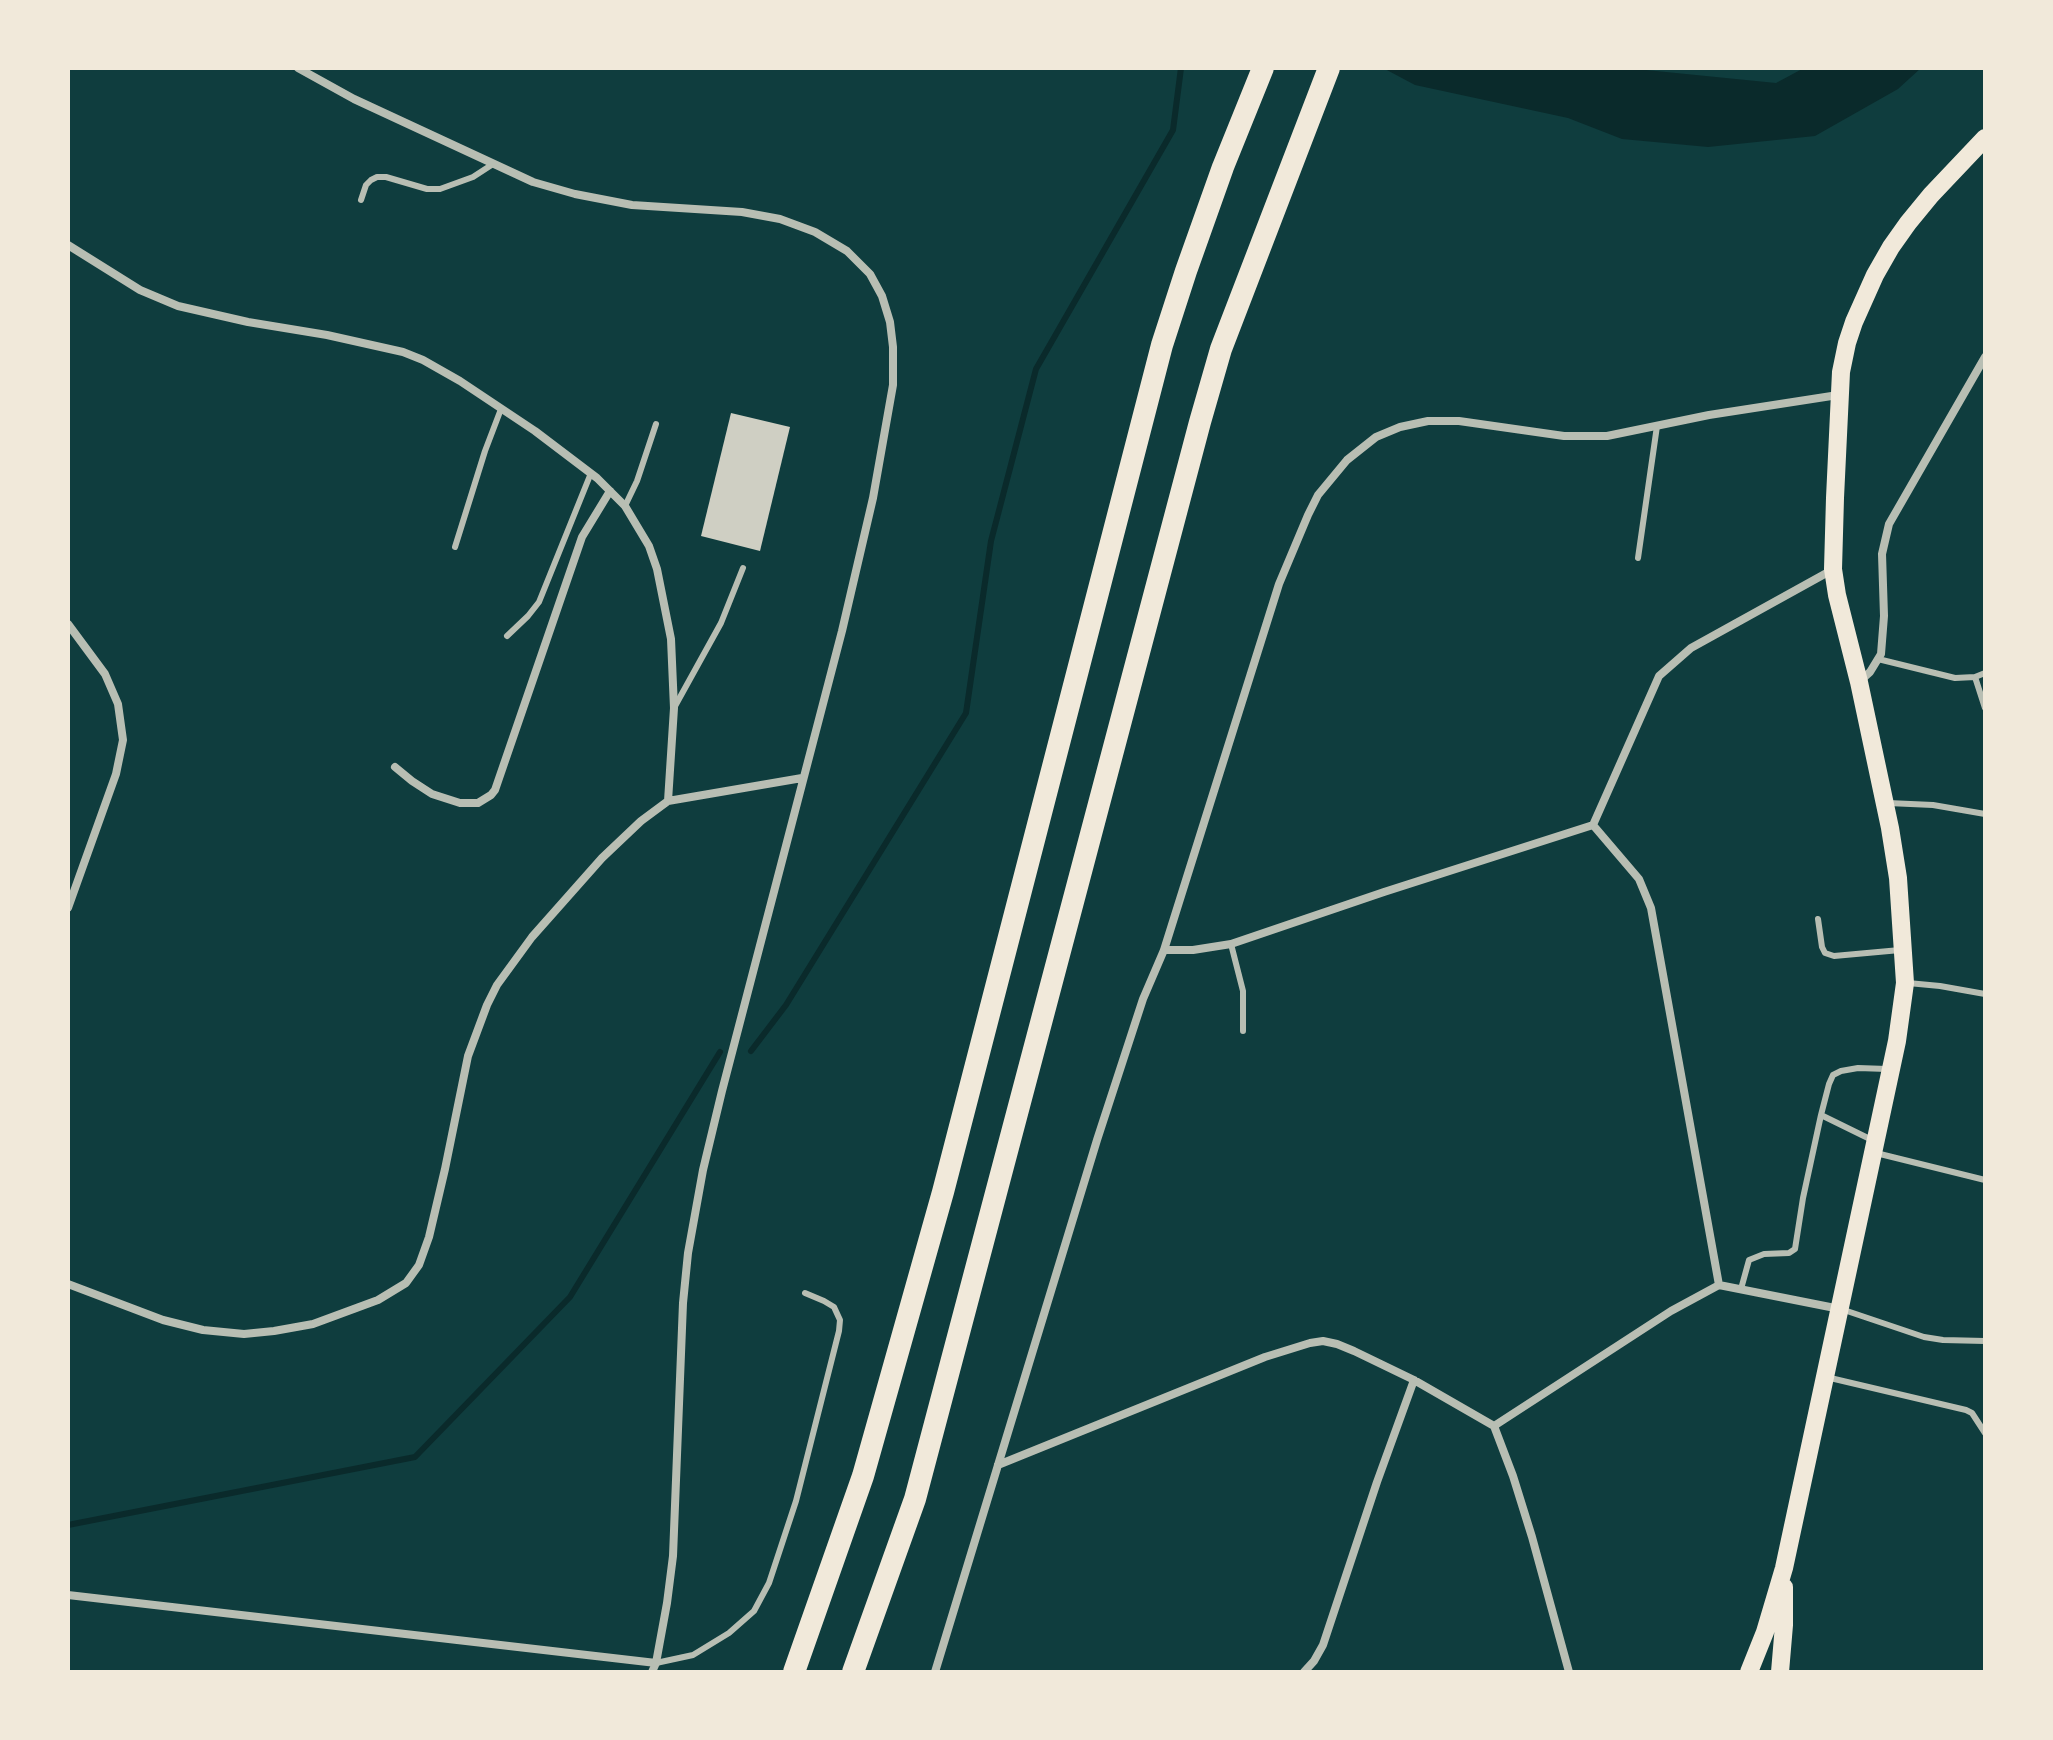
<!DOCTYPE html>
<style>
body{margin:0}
#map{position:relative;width:2053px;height:1740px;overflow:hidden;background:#0f3d3e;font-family:"Varela Round",sans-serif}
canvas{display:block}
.frame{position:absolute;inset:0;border:70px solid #f1e9da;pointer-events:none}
</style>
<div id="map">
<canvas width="2053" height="1740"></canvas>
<div class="frame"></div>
</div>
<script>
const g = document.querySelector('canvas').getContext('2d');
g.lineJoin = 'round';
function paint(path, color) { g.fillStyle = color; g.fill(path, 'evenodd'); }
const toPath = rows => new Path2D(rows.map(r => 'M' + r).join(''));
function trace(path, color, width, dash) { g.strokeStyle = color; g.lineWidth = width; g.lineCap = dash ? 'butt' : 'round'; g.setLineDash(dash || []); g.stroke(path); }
const water = toPath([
 [1383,68,1626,68,1776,83,1804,68,1921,68,1898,89,1815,136,1708,147,1622,139,1568,118,1415,85]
]);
const stream = toPath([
 [751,1051,786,1005,966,713,991,541,1036,369,1173,130,1181,68],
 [68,1525,415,1457,570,1297,720,1052]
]);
const building = toPath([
 [731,413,790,427,760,551,701,536]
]);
const service = toPath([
 [361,200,366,185,371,180,377,177,386,177,427,189,440,189,473,177,493,164],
 [625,506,637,481,656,424],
 [455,547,485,451,501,409],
 [1638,558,1657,426],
 [507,636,528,616,539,602,591,473],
 [1878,659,1955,678,1975,677,1985,673],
 [1975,677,1985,708],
 [674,708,721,623,743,568],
 [1888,803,1933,805,1985,814],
 [1818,919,1822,947,1825,953,1834,956,1900,950],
 [1231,944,1243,991,1243,1031],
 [1908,983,1940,986,1985,994],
 [1821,1115,1872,1140],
 [1876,1153,1985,1180],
 [1741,1289,1749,1260,1764,1254,1789,1253,1795,1249,1803,1198,1821,1115,1829,1084,1833,1075,1841,1071,1858,1068,1887,1069],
 [1841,1309,1924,1337,1943,1340,1985,1341],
 [1826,1377,1966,1410,1972,1413,1985,1433],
 [656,1663,693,1655,729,1633,754,1611,769,1583,796,1501,839,1331,840,1320,834,1307,824,1301,805,1293]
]);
const minor = toPath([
 [298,68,354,99,533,182,575,194,632,205,742,212,780,219,815,232,847,251,870,274,882,296,890,322,893,347,893,385,873,498,842,631,722,1091,703,1170,688,1253,683,1303,673,1556,667,1603,656,1663,652,1672],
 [68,245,140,290,178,306,248,322,327,335,403,352,423,360,460,381,535,431,597,478,625,506,649,546,657,569,671,639,674,708,668,801,802,778],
 [68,624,105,674,118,704,123,740,116,774,68,908],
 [1860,681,1870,672,1881,654,1884,616,1882,554,1889,524,1985,357],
 [395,767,412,781,432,794,460,803,478,803,491,795,495,790,582,537,610,491],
 [1593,825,1639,879,1651,908,1719,1285],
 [1593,825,1659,676,1691,648,1832,570],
 [1164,950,1193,950,1231,944,1384,892,1593,825],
 [68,1284,163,1320,203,1330,244,1334,274,1331,313,1324,378,1300,406,1283,419,1265,429,1237,445,1169,468,1056,487,1005,497,985,532,937,602,858,641,821,668,801],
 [1494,1426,1671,1311,1719,1285,1840,1309],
 [998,1465,1265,1357,1310,1343,1323,1341,1337,1344,1354,1351,1414,1380,1494,1426,1513,1476,1532,1537,1569,1672],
 [68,1595,656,1663],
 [935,1672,1097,1140,1143,999,1164,950,1279,584,1308,515,1318,495,1347,460,1376,437,1400,427,1428,421,1459,421,1564,436,1607,436,1709,415,1838,395],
 [1304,1672,1314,1661,1323,1645,1377,1482,1414,1380]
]);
const primary = toPath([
 [1749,1672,1765,1632,1784,1568,1897,1041,1905,983,1898,878,1890,828,1859,682,1837,595,1833,569,1835,498,1841,372,1847,343,1854,322,1875,275,1891,247,1908,223,1931,195,1985,138],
 [1780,1672,1784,1625,1784,1587]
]);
const motorway = toPath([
 [794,1672,863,1476,943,1192,1162,345,1186,271,1223,167,1263,68],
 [853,1672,915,1499,1200,422,1221,349,1329,68]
]);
paint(water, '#0a2a2b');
trace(stream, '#0a2a2b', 6);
paint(building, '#cfcfc3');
trace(service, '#b8beb3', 6);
trace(minor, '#b8beb3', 8);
trace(primary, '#f1e9da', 18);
trace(motorway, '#f1e9da', 22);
</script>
